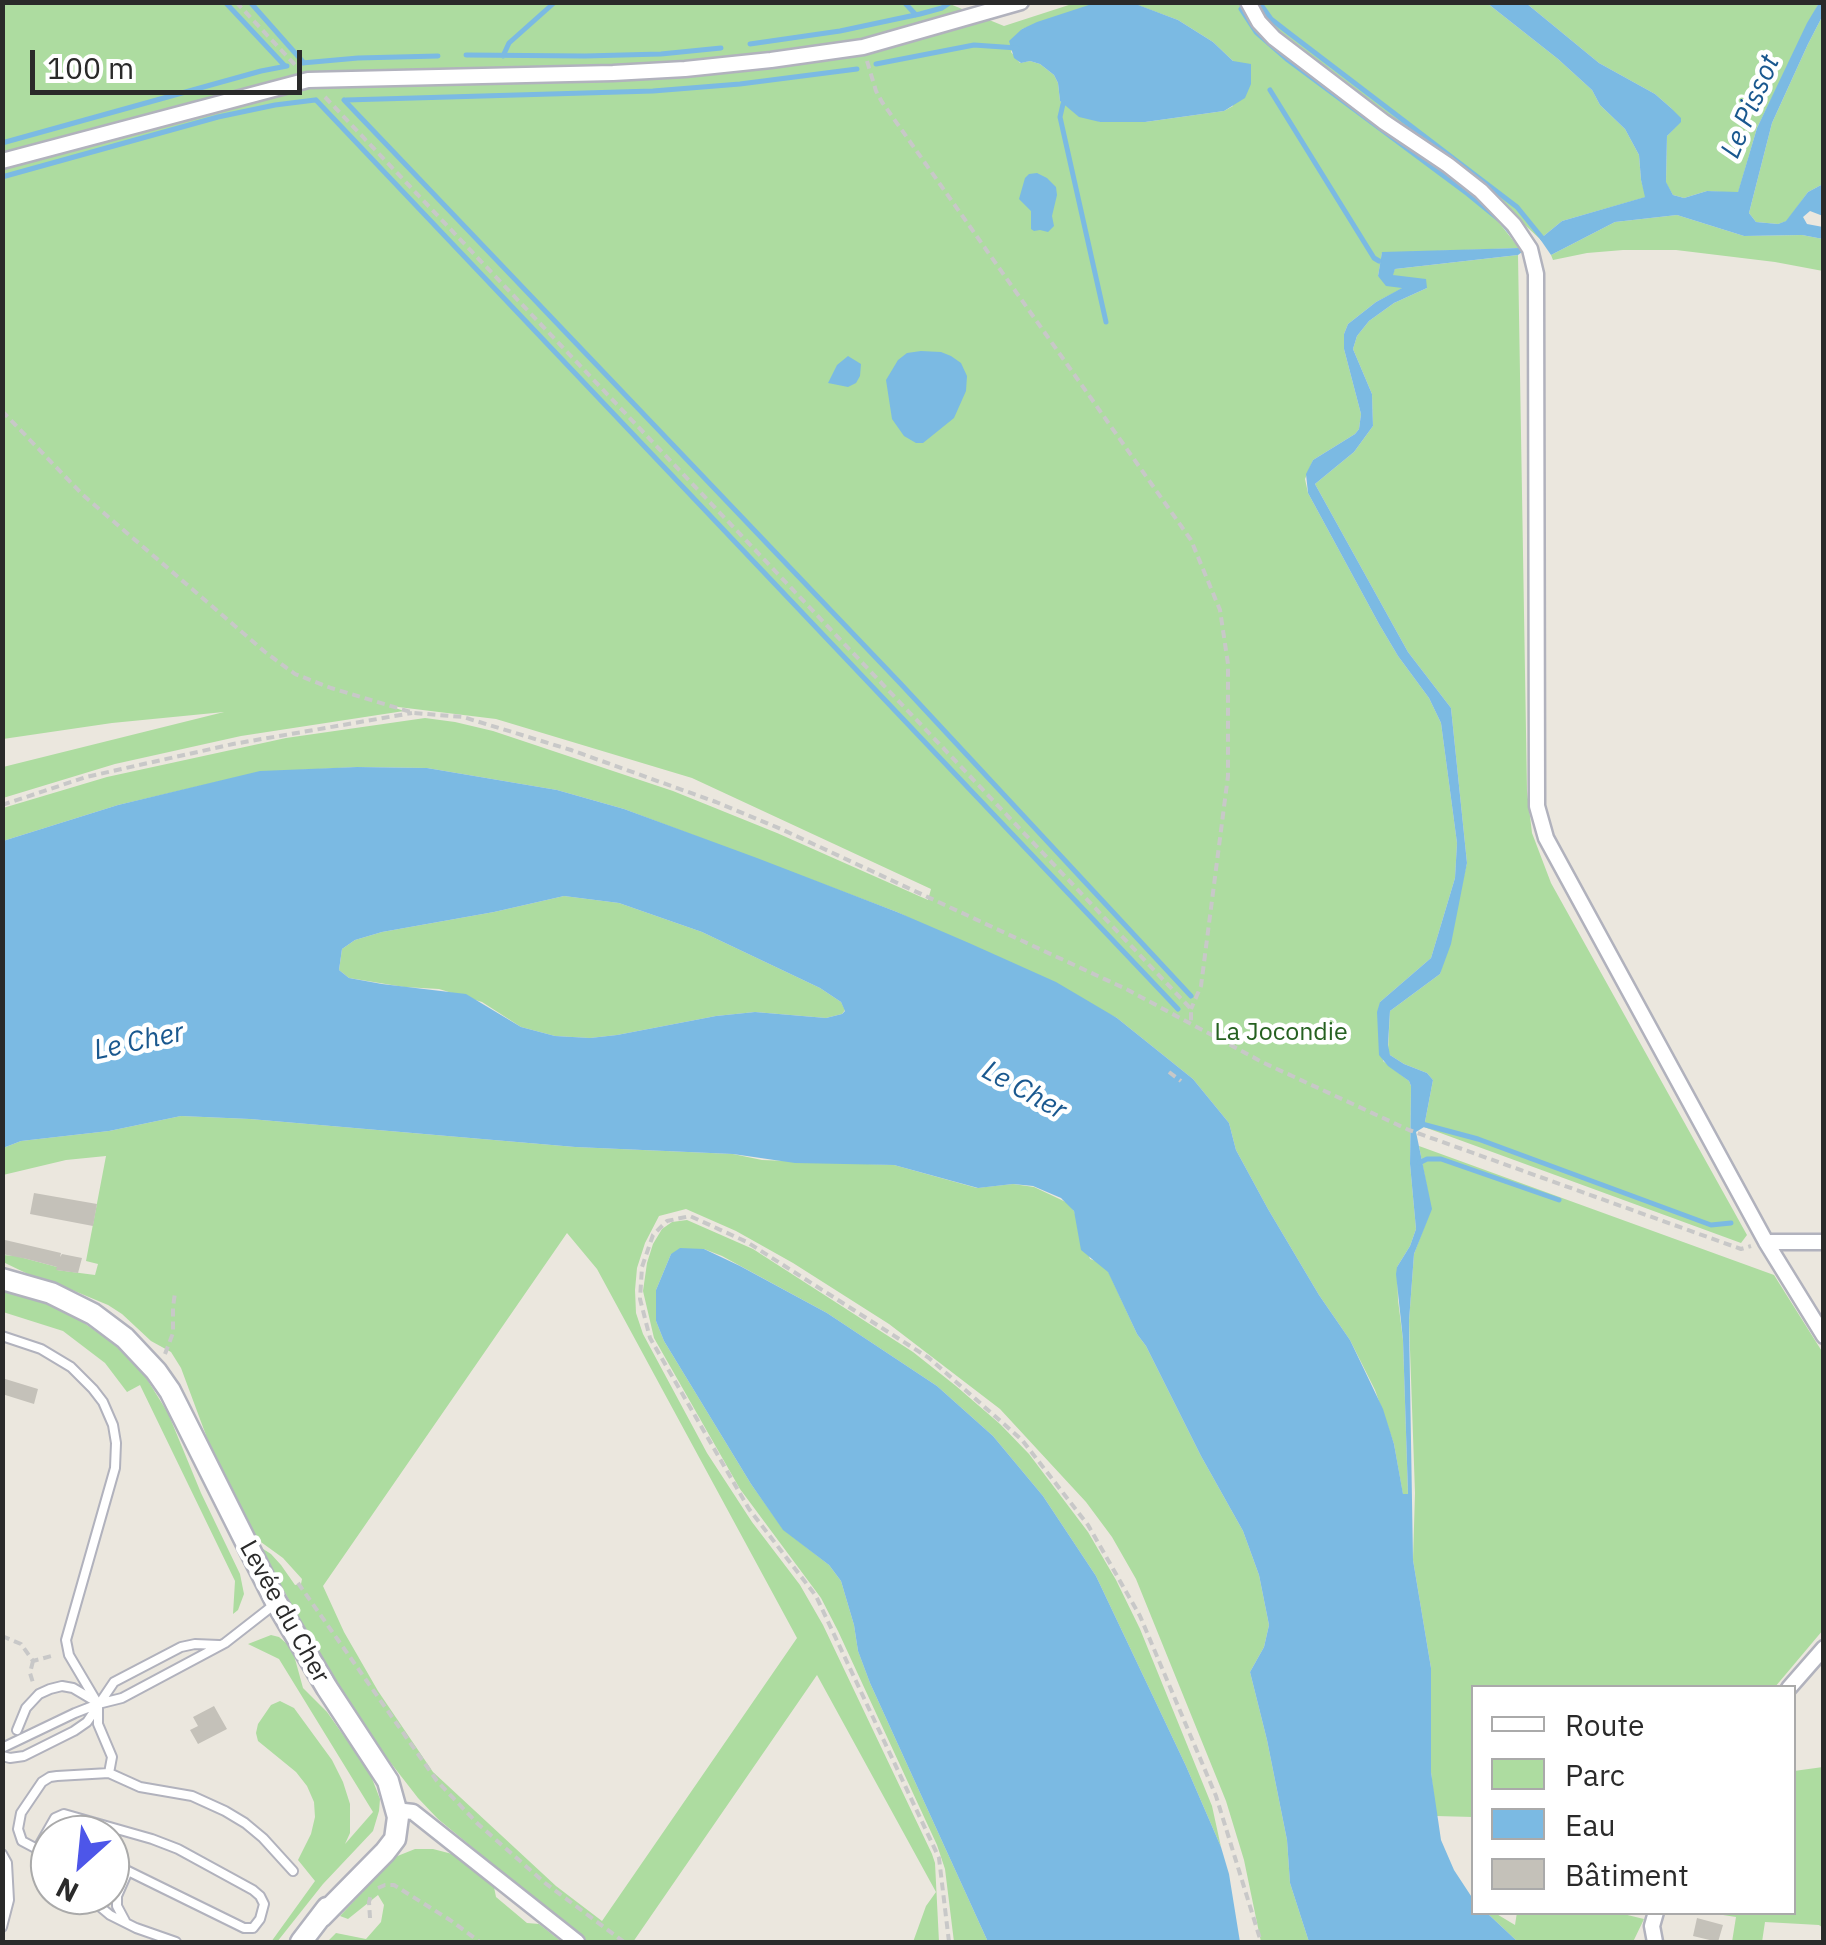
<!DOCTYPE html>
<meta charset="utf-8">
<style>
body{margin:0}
#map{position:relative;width:1826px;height:1945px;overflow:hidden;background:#ebe7de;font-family:"IBM Plex Sans",sans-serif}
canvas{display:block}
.frame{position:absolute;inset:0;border:5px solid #2a2a2a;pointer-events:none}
.legend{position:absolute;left:1471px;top:1685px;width:325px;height:230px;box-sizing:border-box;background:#fff;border:2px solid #aaa;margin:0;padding:12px 18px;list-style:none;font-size:30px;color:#2a2a2a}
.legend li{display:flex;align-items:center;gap:20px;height:50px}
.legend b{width:50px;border:2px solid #aaa}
.north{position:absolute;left:30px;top:1815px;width:100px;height:100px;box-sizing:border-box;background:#fff;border:2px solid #aaa;border-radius:50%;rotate:207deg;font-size:28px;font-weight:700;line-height:40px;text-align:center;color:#2a2a2a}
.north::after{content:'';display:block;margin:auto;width:35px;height:45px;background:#4d56e9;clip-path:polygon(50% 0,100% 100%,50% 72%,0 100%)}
.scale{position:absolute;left:30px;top:50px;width:272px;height:45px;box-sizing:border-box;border:5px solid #2a2a2a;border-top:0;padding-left:12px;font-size:30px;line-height:35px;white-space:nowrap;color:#2a2a2a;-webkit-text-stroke:8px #fff;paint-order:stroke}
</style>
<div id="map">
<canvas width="1826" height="1945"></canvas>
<div class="frame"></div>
<ul class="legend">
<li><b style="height:12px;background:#fff"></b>Route</li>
<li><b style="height:28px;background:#addca0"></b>Parc</li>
<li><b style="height:28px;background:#7bbae3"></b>Eau</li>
<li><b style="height:28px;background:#c4c1b9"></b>Bâtiment</li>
</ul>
<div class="north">N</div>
<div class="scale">100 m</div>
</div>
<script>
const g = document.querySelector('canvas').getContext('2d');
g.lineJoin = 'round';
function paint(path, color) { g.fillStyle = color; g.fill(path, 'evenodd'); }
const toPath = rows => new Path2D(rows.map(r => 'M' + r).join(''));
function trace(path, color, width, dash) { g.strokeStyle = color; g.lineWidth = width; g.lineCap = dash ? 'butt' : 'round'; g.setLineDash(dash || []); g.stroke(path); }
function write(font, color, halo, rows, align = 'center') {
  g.font = font + ' "IBM Plex Sans",sans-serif'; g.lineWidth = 9; g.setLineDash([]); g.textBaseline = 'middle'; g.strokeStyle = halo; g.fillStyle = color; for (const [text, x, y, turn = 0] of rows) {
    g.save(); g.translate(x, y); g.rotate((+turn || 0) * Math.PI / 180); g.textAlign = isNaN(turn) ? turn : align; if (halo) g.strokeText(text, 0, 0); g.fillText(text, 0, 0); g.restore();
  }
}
const green = toPath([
 [945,2,1004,26,1075,3,1098,3,1022,29,1011,52,1020,63,1030,61,1040,64,1054,75,1058,83,1060,101,1100,122,1145,122,1224,111,1233,106,1233,61,1213,42,1178,20,1132,3,1241,3,1253,21,1312,73,1482,201,1519,248,1382,253,1378,276,1405,287,1376,302,1348,324,1344,334,1344,349,1361,414,1359,429,1355,434,1313,460,1305,479,1308,493,1379,624,1398,656,1429,698,1441,723,1457,843,1455,878,1431,958,1380,1002,1383,1061,1409,1081,1411,1086,1410,1164,1416,1229,1410,1246,1397,1267,1398,1300,1403,1340,1408,1495,1403,1495,1394,1444,1375,1390,1350,1340,1319,1295,1268,1209,1236,1150,1229,1123,1193,1079,1117,1018,897,912,624,809,557,790,427,768,357,767,260,772,118,805,3,841,3,808,107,777,286,738,425,718,455,722,493,731,673,791,777,833,928,900,931,889,692,778,496,719,390,706,404,711,241,736,115,764,3,798,3,767,224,712,112,723,3,739,2,3],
 [1255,3,1487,3,1558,59,1592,90,1600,105,1625,129,1639,155,1641,180,1646,197,1562,221,1540,239,1491,194,1278,33],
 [1526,3,1819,3,1757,128,1738,193,1707,191,1684,198,1673,195,1666,183,1667,136,1680,122,1671,108,1655,94,1599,63],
 [1823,15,1823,184,1808,192,1787,221,1778,224,1756,222,1749,213,1772,123,1808,44],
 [1677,215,1744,236,1802,235,1823,239,1823,271,1775,262,1676,250,1623,250,1587,253,1553,260,1551,255,1615,222],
 [1518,255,1527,791,1532,833,1551,883,1747,1235,1741,1243,1424,1127,1433,1080,1427,1073,1404,1064,1390,1055,1388,1050,1390,1011,1440,974,1467,863,1451,708,1408,652,1315,484,1354,452,1373,426,1372,394,1353,349,1357,336,1369,321,1394,303,1427,288,1392,275,1395,269],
 [564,896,619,903,702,932,820,988,841,1002,845,1010,842,1014,826,1018,755,1012,716,1016,617,1035,590,1038,555,1036,521,1027,482,1002,439,989,404,987,349,978,339,970,342,949,355,940,382,932,494,912],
 [181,1116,250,1119,575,1147,733,1154,762,1160,894,1165,977,1188,1013,1184,1034,1187,1068,1203,1074,1211,1090,1259,1099,1262,1108,1271,1137,1334,1146,1346,1201,1456,1243,1531,1259,1575,1269,1625,1264,1647,1250,1672,1267,1740,1287,1840,1290,1883,1309,1942,1261,1942,1244,1860,1226,1801,1136,1579,1112,1537,1086,1502,1000,1409,889,1324,793,1263,736,1231,686,1209,659,1216,645,1243,637,1268,635,1290,636,1313,643,1334,707,1453,752,1522,800,1585,823,1625,932,1854,935,1863,939,1942,913,1942,926,1906,936,1892,817,1675,633,1942,587,1942,438,1819,418,1798,373,1740,322,1660,260,1547,271,1554,281,1565,295,1585,301,1584,302,1579,283,1558,254,1537,210,1446,181,1368,171,1352,151,1341,122,1314,108,1305,60,1285,32,1276,3,1262,3,1255,16,1256,57,1267,57,1270,95,1275,98,1264,86,1261,106,1156,66,1160,3,1175,3,1148,21,1141,109,1131],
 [567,1233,597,1269,797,1638,602,1921,556,1886,433,1772,378,1691,344,1632,323,1586],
 [1419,1146,1774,1275,1823,1353,1823,1630,1775,1687,1474,1688,1473,1817,1436,1816,1431,1772,1431,1668,1413,1560,1415,1493,1409,1321,1414,1254,1431,1209],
 [687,1220,753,1249,913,1352,956,1386,1000,1424,1029,1454,1088,1532,1116,1580,1140,1629,1212,1806,1221,1847,1186,1766,1096,1576,1043,1496,993,1436,937,1386,827,1313,722,1256,704,1249,671,1254,656,1290,656,1321,664,1341,751,1484,783,1529,829,1565,841,1581,854,1625,858,1651,870,1683,988,1942,954,1942,945,1869,937,1845,838,1631,821,1598,740,1489,654,1338,643,1291,647,1263,653,1244,662,1229,672,1222],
 [2,1289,30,1296,77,1318,114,1344,145,1376,168,1413,201,1493,240,1574,244,1594,238,1610,233,1614,235,1581,140,1385,127,1392,105,1363,63,1331,3,1312],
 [271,1635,279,1637,292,1648,303,1688,327,1712,363,1763,371,1776,380,1799,379,1811,373,1831,323,1884,277,1942,271,1942,315,1881,298,1860,311,1834,315,1817,314,1802,307,1786,296,1772,258,1741,256,1733,258,1724,271,1705,280,1701,294,1708,332,1760,343,1782,350,1804,350,1833,345,1844,373,1812,279,1659,248,1644],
 [1823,1767,1823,1928,1819,1925,1765,1922,1762,1942,1732,1942,1736,1917,1710,1913,1794,1912,1794,1771],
 [415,1849,433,1849,456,1855,494,1887,496,1897,527,1923,539,1924,562,1942,327,1942,336,1933,366,1939,381,1922,384,1905,378,1895,348,1919,340,1916,395,1857],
 [1517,1912,1615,1912,1644,1919,1633,1942,1518,1942,1487,1913,1495,1913,1515,1925]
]);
const water = toPath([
 [1098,2,1133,3,1178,20,1213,42,1233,61,1251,64,1251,84,1245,98,1224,111,1145,122,1100,122,1079,117,1060,101,1058,83,1054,75,1040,64,1030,61,1021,63,1014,58,1009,41,1022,29,1037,22],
 [1487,3,1526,3,1599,63,1655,94,1671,108,1681,118,1681,122,1667,136,1666,182,1673,195,1684,198,1707,191,1738,192,1757,128,1807,23,1819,3,1823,3,1823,15,1808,44,1772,123,1749,213,1756,222,1778,224,1786,221,1808,192,1823,184,1823,216,1810,211,1803,217,1807,224,1823,227,1823,239,1802,235,1744,236,1677,215,1615,222,1551,255,1540,239,1562,221,1645,197,1641,180,1639,155,1625,129,1600,105,1592,90,1558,59],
 [1037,173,1047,178,1056,187,1057,195,1052,216,1054,226,1048,232,1040,230,1034,231,1031,229,1031,211,1019,199,1025,178,1029,174],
 [1519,248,1522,252,1518,255,1395,269,1393,275,1426,279,1427,288,1394,303,1369,321,1357,336,1353,349,1372,394,1373,426,1354,452,1315,484,1408,652,1451,708,1467,863,1451,944,1440,974,1390,1011,1388,1045,1390,1055,1404,1064,1427,1073,1433,1080,1424,1127,1416,1132,1432,1209,1414,1254,1409,1321,1413,1560,1431,1668,1431,1772,1441,1840,1454,1870,1473,1899,1474,1912,1487,1913,1518,1942,1309,1942,1290,1883,1287,1840,1267,1740,1250,1672,1264,1647,1269,1625,1259,1575,1243,1531,1201,1456,1146,1346,1137,1334,1108,1272,1081,1250,1074,1211,1061,1198,1033,1186,1013,1184,978,1188,894,1165,795,1163,733,1154,575,1147,250,1119,181,1116,109,1131,21,1141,3,1148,3,841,118,805,260,771,357,767,427,768,557,790,624,809,757,858,897,912,969,943,1056,982,1117,1018,1193,1079,1229,1123,1236,1150,1268,1209,1319,1295,1350,1340,1383,1409,1394,1444,1403,1494,1408,1494,1403,1340,1396,1274,1397,1267,1410,1246,1416,1229,1410,1164,1411,1086,1409,1081,1388,1066,1379,1055,1377,1012,1380,1002,1431,958,1455,878,1457,843,1441,723,1429,698,1398,656,1379,624,1308,493,1306,474,1313,460,1355,434,1359,429,1361,414,1344,349,1344,334,1348,324,1376,302,1402,288,1386,286,1378,276,1382,252],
 [564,896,619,903,702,932,820,988,841,1002,845,1011,842,1014,826,1018,755,1012,716,1016,617,1035,590,1038,555,1036,521,1027,466,994,382,984,349,978,339,970,342,949,355,940,382,932,494,912],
 [921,351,941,352,951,356,961,363,967,376,966,391,954,418,923,443,916,443,904,436,892,419,886,380,898,360,907,353],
 [848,356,861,364,860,376,856,383,848,387,828,383,837,365],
 [680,1248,704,1249,740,1266,827,1313,937,1386,993,1436,1043,1496,1096,1576,1186,1766,1221,1847,1229,1874,1240,1942,988,1942,870,1683,858,1651,854,1625,841,1581,829,1565,783,1530,751,1484,664,1341,656,1321,656,1290,671,1254]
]);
const stream = toPath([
 [225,2,285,66],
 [250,2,304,63],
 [904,2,916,15],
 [1259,2,1271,19,1289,33,1517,207,1543,239],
 [1241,9,1256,32,1288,60,1468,194,1501,221,1515,238],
 [750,44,840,31,920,14,942,8,951,2],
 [466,55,585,56,661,54,721,48],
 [503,56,509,43,555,2],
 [302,63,358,58,438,56],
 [876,64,974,45,1017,48],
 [1270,90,1374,258,1379,261],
 [316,100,1178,1009],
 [344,100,900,683,1191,996],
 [346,100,653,91,740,84,857,69],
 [1063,104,1060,117,1106,322],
 [2,143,261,71,287,66],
 [2,177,218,117,275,105,315,100],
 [1422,1124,1478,1139,1711,1225,1731,1223],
 [1419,1163,1427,1159,1441,1159,1559,1200]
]);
const building = toPath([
 [34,1193,97,1204,93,1226,30,1214],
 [5,1240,61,1253,60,1257,62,1254,82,1258,78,1273,56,1270,57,1267,27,1259,2,1254],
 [2,1378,38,1389,34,1404,2,1394],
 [214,1706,227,1729,198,1744,190,1730,198,1726,193,1717],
 [1697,1918,1723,1925,1718,1942,1693,1936]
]);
const path = toPath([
 [236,2,298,68],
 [867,61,876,91,882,102,1191,540,1220,610,1228,664,1228,776,1201,986,1191,1009],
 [325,97,1191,1009,1191,1024],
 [2,411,83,495,265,652,295,674,331,688,414,713,463,717,571,750,716,802,781,829,1126,989,1264,1063,1409,1130,1741,1249,1751,1246],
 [2,805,86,777,233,744,412,713],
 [1169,1072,1181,1081],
 [165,1354,173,1333,173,1307,175,1293],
 [298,1583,437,1781,478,1824,545,1883,624,1942],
 [2,1636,21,1644,33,1661,55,1655],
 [33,1661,30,1673,34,1686],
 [378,1888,385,1885,394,1885,450,1920,480,1942],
 [370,1918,369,1902,371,1894],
 [949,1942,939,1858,816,1596,749,1509,650,1338,640,1299,642,1267,653,1235,667,1221,690,1216,747,1242,929,1358,1022,1440,1088,1525,1140,1616,1216,1796,1261,1942]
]);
const lane = toPath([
 [2,1336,41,1349,71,1367,93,1389,103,1402,113,1425,116,1443,115,1468,66,1640,69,1655,98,1704,98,1724,112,1757,109,1773],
 [17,1730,26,1708,39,1694,50,1689,62,1686,73,1688,95,1701],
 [2,1748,75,1713,98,1704,122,1698,225,1643,275,1604],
 [2,1756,10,1758,24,1756,74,1731,87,1722,114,1682,181,1647,195,1644,219,1645],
 [39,1850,22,1841,18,1829,21,1813,42,1782,50,1777,57,1776,109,1773,140,1787,192,1796,225,1811,245,1823,263,1838,293,1871],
 [2,1854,7,1863,9,1900,2,1927],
 [110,1858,128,1871],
 [50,1862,42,1855,39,1846,55,1818,64,1814,152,1839,178,1849,253,1890,260,1896,264,1904,260,1919,253,1928,244,1928,128,1871,117,1896,117,1906,125,1921],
 [86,1895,110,1915,136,1928,176,1942]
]);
const street = toPath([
 [1248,2,1259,22,1274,38,1384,122,1448,165,1481,191,1514,225,1530,249,1536,274,1537,806,1546,838,1766,1242,1824,1336],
 [2,161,308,80,613,73,685,69,771,60,863,47,1021,2],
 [1766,1242,1824,1242],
 [1789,1688,1824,1648],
 [395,1810,413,1812,577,1942],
 [1655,1942,1652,1926,1656,1912]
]);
const secondary = toPath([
 [2,1279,51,1293,93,1314,125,1338,156,1371,170,1391,276,1602,327,1688,388,1781,398,1817,395,1839,385,1852,321,1917],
 [301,1942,327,1908]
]);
const parkNames = [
 ["La Jocondie",1281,1033]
];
const streetNames = [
 ["Levée du Cher",284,1612,61]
];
const waterNames = [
 ["Le Pissot",1751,107,-67],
 ["Le Cher",139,1042,-12],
 ["Le Cher",1024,1091,29]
];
paint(green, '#addca0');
paint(water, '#7bbae3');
trace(stream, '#7bbae3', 5);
paint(building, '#c4c1b9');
trace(lane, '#b1b2bd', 12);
trace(street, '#b1b2bd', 19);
trace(secondary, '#b1b2bd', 25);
trace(path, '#c8c8c8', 4, [8, 5]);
trace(lane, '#fff', 8);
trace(street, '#fff', 14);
trace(secondary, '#fff', 20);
write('25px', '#266121', '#fff', parkNames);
write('25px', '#2a2a2a', '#fff', streetNames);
write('italic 28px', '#1a588f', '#fff', waterNames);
</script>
